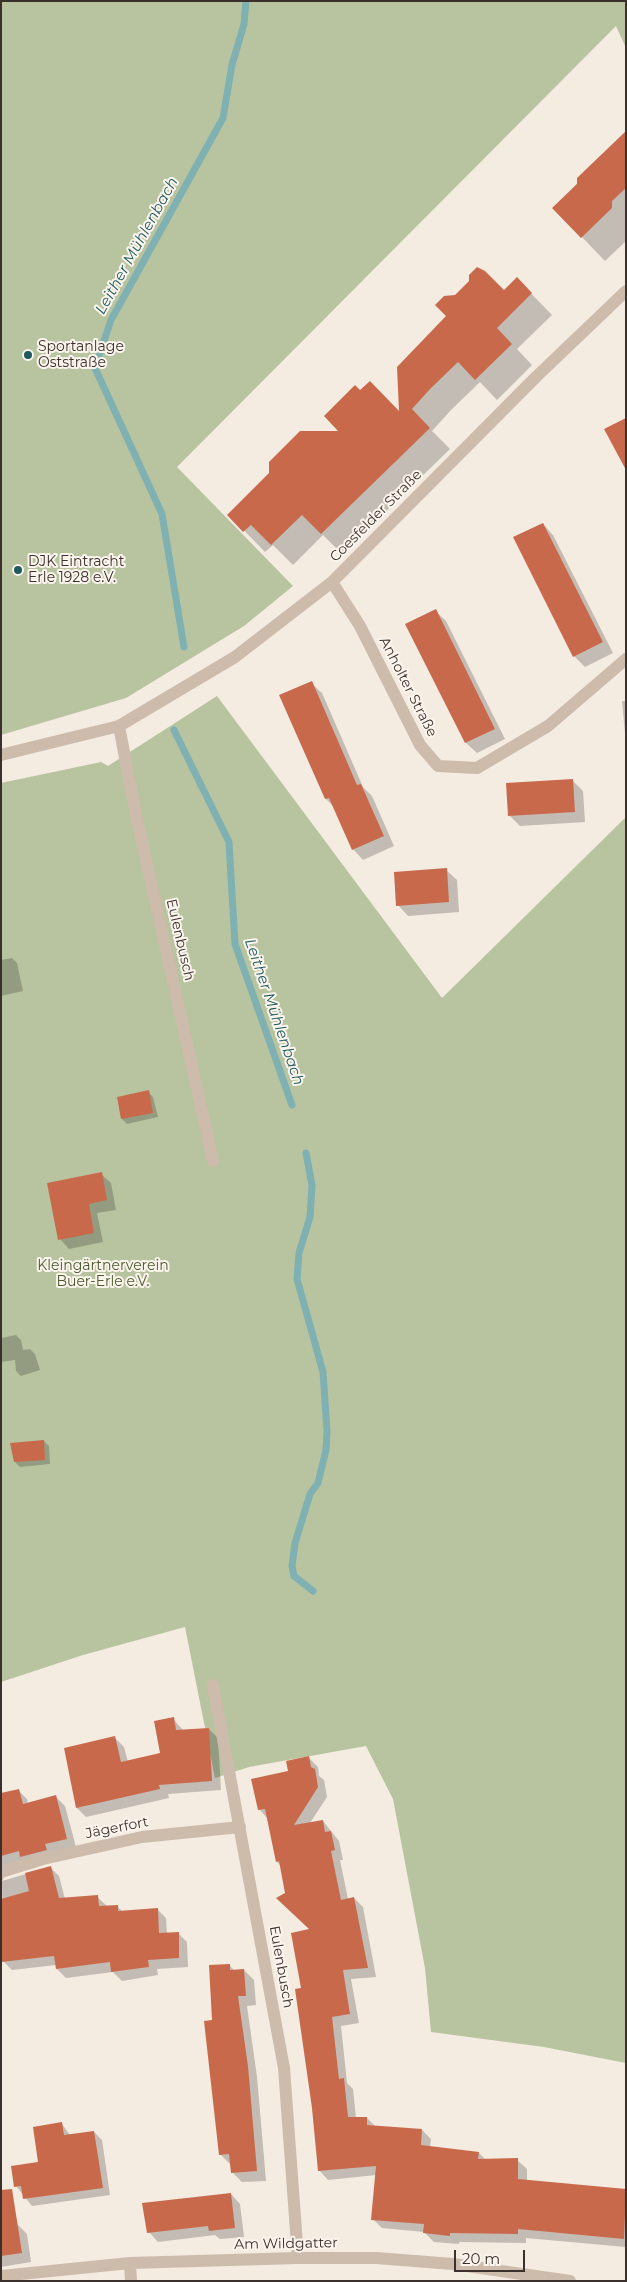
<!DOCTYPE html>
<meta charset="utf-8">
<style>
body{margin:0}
#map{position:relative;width:627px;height:2282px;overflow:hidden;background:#f4ebe1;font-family:Montserrat,sans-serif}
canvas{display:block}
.frame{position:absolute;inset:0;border:2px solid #3b302b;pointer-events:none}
.scale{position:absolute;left:454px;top:2250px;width:71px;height:22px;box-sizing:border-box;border:2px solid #3b302b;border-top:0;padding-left:6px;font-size:15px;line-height:18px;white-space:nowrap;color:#3b302b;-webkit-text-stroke:4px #fbf5ee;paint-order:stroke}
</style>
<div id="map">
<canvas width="627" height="2282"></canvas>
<div class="frame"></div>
<div class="scale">20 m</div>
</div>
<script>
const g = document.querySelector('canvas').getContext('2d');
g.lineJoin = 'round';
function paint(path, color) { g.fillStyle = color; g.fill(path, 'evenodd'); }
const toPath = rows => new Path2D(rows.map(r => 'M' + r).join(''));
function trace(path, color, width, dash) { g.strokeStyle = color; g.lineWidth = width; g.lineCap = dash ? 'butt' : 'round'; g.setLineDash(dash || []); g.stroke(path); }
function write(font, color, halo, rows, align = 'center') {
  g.font = font + ' Montserrat,sans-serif'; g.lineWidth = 4; g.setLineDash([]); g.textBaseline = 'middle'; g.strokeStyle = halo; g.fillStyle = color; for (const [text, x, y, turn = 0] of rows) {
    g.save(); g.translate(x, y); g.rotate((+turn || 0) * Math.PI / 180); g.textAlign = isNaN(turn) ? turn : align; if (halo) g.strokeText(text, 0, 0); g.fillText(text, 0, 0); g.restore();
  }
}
const green = toPath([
 [1,1,626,1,626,48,616,26,177,467,293,586,244,626,126,698,1,735],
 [217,696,442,998,626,817,626,2063,544,2047,431,2032,425,1968,393,1799,366,1746,249,1767,215,1778,185,1627,83,1655,1,1682,1,783,101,762,108,766]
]);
const shadow = toPath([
 [626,132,626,241,605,261,554,208],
 [517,279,552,315,517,349,532,365,497,400,480,382,451,410,432,431,450,449,342,554,323,535,293,565,273,545,265,552,229,515,341,432,400,413],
 [543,524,553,535,613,653,585,667,574,656],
 [435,611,446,621,505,739,477,753,466,743,407,624],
 [311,683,322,693,363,787,372,796,394,846,363,860,353,849,334,807,326,799],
 [622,701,626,701,626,733,625,733],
 [572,780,583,791,585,822,520,826,510,816],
 [446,870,457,880,459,912,408,916,398,905],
 [12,958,17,963,23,991,1,996,1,960],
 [148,1092,153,1097,158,1117,127,1124,122,1119,118,1098],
 [101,1174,111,1183,116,1210,97,1213,103,1242,69,1249,60,1239],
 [16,1335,21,1340,23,1350,30,1349,35,1354,40,1370,21,1376,16,1371,15,1360,1,1362,1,1338],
 [44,1441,49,1446,50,1464,20,1467,15,1462],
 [173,1719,183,1730,209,1729,218,1738,221,1790,168,1794,169,1798,86,1817,77,1808,115,1738,124,1747,128,1762,162,1754],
 [308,1757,318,1767,319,1776,324,1780,327,1797,310,1823,323,1821,339,1841,343,1860,340,1860,348,1899,354,1898,363,1907,376,1977,351,1979,359,2023,341,2026,347,2083,353,2089,356,2118,367,2118,376,2127,422,2130,431,2139,430,2147,479,2153,486,2160,517,2160,527,2169,527,2181,626,2191,626,2247,526,2238,526,2243,459,2242,459,2244,434,2242,424,2232,382,2228,373,2219,376,2175,328,2180,319,2170,303,1989,312,1930,287,1894,281,1866,277,1862,268,1819,259,1809,290,1772],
 [18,1790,27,1799,28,1804,56,1797,65,1806,76,1847,7,1873,2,1881,50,1867,59,1876,65,1899,97,1897,107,1906,117,1906,123,1912,157,1909,166,1918,167,1934,178,1933,187,1942,188,1967,157,1969,158,1975,122,1981,113,1972,66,1978,57,1969,56,1965,12,1970,3,1961,1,1805],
 [229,1965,235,1971,244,1970,254,1980,256,2005,247,2006,257,2077,266,2181,242,2182,232,2172,230,2164,220,2154,214,2021],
 [62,2124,70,2135,94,2132,102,2140,110,2195,32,2206,16,2186,40,2163],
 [231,2194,240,2204,244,2237,220,2239,215,2235,158,2242,149,2232],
 [17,2224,27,2234,31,2262,1,2267,1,2227]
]);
const stream = toPath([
 [184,647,162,514,95,368,111,320,223,118,232,65,244,24,246,1],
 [174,730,229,842,235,944,292,1105],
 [306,1153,312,1185,310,1217,299,1253,297,1279,323,1372,327,1431,326,1450,318,1483,310,1494,295,1543,292,1566,294,1576,313,1591]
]);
const building = toPath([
 [626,131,626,188,612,201,612,208,581,238,552,208,577,184,577,178],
 [477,267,485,271,504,290,517,277,532,293,497,328,512,344,475,380,458,362,430,389,412,409,430,428,321,534,302,515,271,545,251,525,243,532,227,515,269,473,269,462,300,431,338,431,324,416,355,385,360,390,370,381,399,411,397,367,446,316,435,305,444,296,455,295,469,281,469,275],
 [626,418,626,470,604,429],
 [543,523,603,642,573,657,513,537],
 [436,609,495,729,465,743,405,624],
 [312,681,357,785,361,784,384,836,352,850,329,798,325,799,279,695],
 [573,779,575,812,508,816,506,783],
 [447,868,449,902,396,906,394,872],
 [149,1090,153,1113,121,1119,117,1097],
 [102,1172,107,1200,89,1204,94,1233,58,1240,47,1183],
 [44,1440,45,1460,14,1462,10,1443],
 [174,1717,176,1730,209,1728,212,1781,159,1785,160,1789,76,1808,64,1748,115,1736,121,1762,160,1753,154,1721],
 [309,1756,311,1767,315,1769,318,1787,294,1825,323,1820,325,1832,331,1831,335,1850,331,1851,341,1900,354,1897,368,1968,343,1970,350,2014,332,2017,339,2079,344,2078,348,2117,367,2117,367,2125,422,2129,421,2145,479,2152,478,2159,518,2158,518,2179,626,2189,624,2239,518,2229,518,2234,450,2233,450,2236,423,2233,424,2224,371,2220,376,2166,318,2171,312,2108,295,1989,301,1988,291,1933,309,1929,276,1898,285,1893,279,1861,276,1862,265,1809,258,1810,251,1779,288,1771,286,1761],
 [19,1789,23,1804,56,1795,67,1839,45,1844,47,1850,20,1857,19,1851,1,1856,1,1793],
 [51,1866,59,1898,98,1895,99,1906,118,1905,118,1911,158,1908,159,1933,179,1932,179,1958,148,1960,149,1967,111,1972,110,1962,56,1969,54,1956,1,1962,1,1899,29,1891,25,1873],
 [230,1964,230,1970,244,1969,246,1996,238,1996,248,2066,257,2171,231,2173,229,2154,219,2155,204,2021,212,2020,209,1965],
 [62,2122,64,2135,94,2131,103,2188,23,2199,21,2186,14,2187,11,2166,38,2162,33,2127],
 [12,2189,22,2253,1,2256,1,2190],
 [231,2193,235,2228,209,2231,208,2226,147,2233,142,2203]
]);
const minor = toPath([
 [332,582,360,626,420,745,438,766,477,768,548,726,626,659],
 [119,726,136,815,213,1161],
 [1,755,119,726,235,657,332,582,537,376,626,291],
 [213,1685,284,2068,298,2258],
 [1,1872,43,1859,142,1837,240,1827],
 [130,2263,131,2281],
 [1,2276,130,2263,298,2258,376,2258,453,2264,570,2281]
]);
const markers = [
 [28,355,5,"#1f5a5e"],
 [18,570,5,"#1f5a5e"]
];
const poiNames = [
 ["Sportanlage",38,347],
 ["Oststraße",38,363],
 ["DJK Eintracht",28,562],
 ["Erle 1928 e.V.",28,578]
];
const streetNames = [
 ["Coesfelder Straße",376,516,-45],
 ["Anholter Straße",408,687,63],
 ["Eulenbusch",180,940,77],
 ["Jägerfort",117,1828,-11],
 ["Eulenbusch",281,1967,80],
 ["Am Wildgatter",286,2244,-1]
];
const parkNames = [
 ["Kleingärtnerverein",103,1266],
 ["Buer-Erle e.V.",103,1282]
];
const waterNames = [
 ["Leither Mühlenbach",137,246,-61],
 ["Leither Mühlenbach",274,1012,71]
];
paint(green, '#b8c4a0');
paint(shadow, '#0003');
trace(stream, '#7fb0b2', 7);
paint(building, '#c8694b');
trace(minor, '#cdbbac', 12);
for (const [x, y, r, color] of markers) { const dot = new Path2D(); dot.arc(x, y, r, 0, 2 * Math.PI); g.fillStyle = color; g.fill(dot); trace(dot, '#fbf5ee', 2); }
write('14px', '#3b302b', '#fbf5ee', poiNames, 'left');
write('14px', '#3b302b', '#fbf5ee', streetNames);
write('14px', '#4a5a2e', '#fbf5ee', parkNames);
write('italic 15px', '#1f5a5e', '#fbf5ee', waterNames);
</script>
